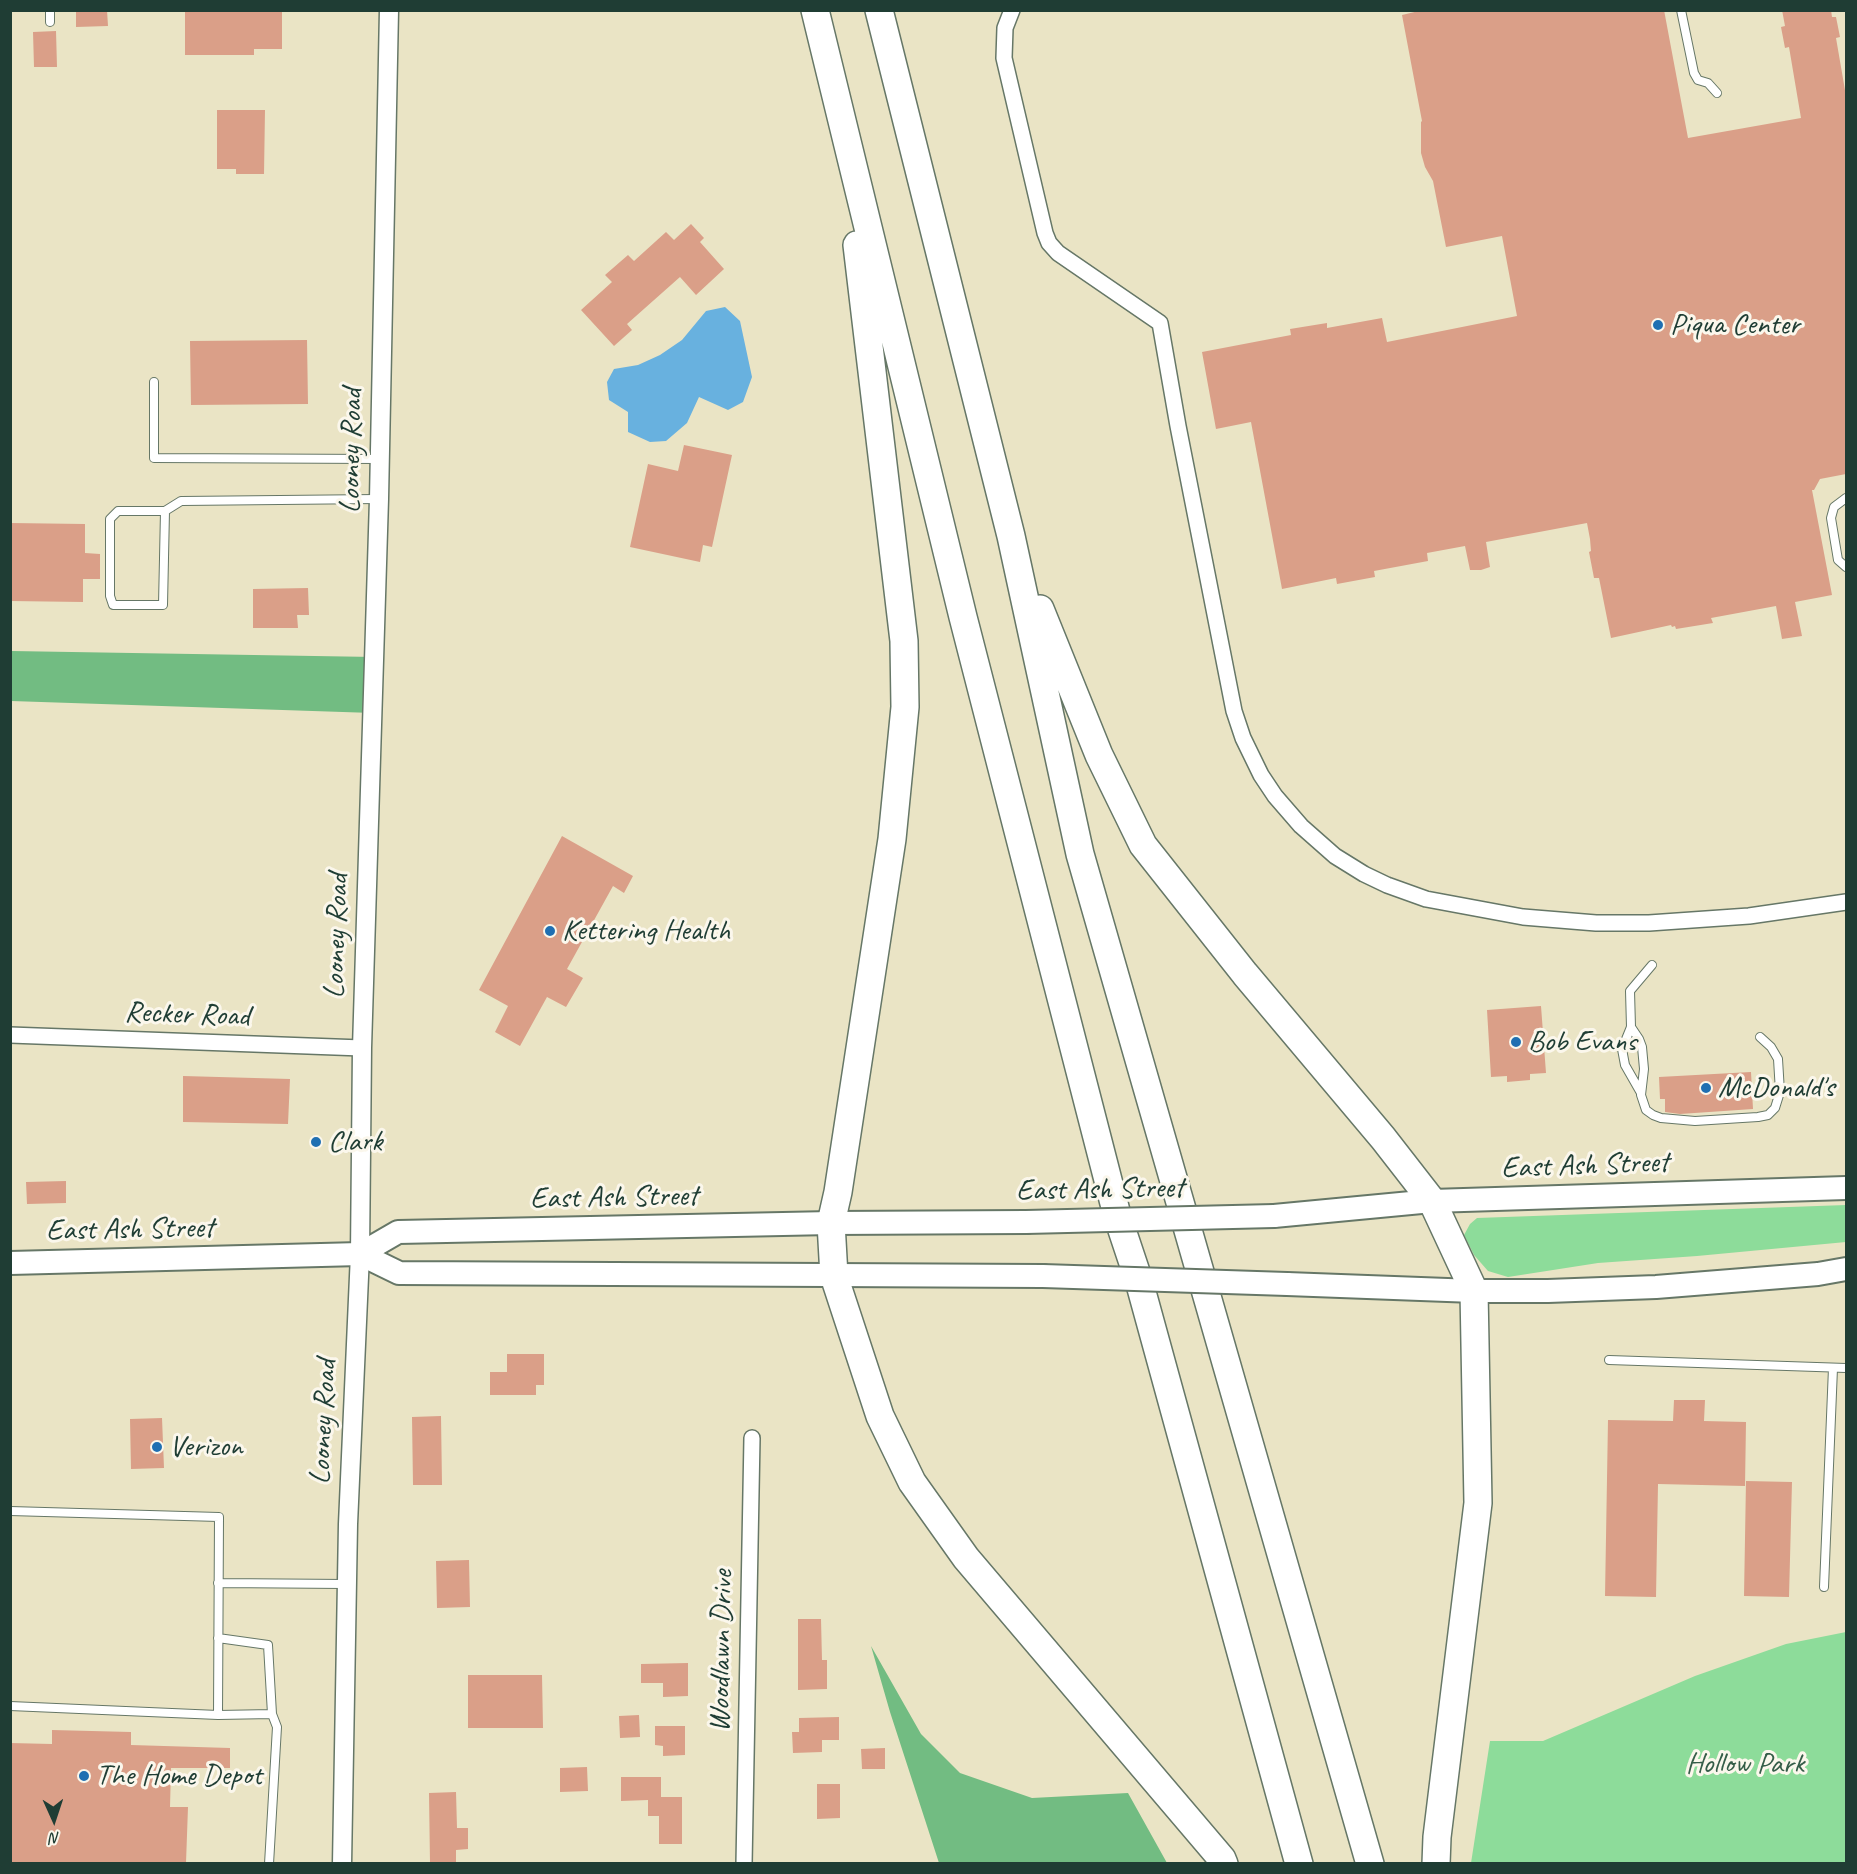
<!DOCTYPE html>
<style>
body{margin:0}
#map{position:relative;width:1857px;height:1874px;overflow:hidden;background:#eae4c5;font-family:Caveat,sans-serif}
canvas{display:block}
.frame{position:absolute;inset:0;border:12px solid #1f3d34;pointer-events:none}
.north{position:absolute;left:24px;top:1790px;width:60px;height:60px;-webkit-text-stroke:4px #fbf7ec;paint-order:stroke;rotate:177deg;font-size:16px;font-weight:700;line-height:24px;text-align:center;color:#1f3d34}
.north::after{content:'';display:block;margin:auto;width:21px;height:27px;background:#1f3d34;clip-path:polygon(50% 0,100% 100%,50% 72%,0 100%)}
</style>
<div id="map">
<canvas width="1857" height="1874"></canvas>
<div class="frame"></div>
<div class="north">N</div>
</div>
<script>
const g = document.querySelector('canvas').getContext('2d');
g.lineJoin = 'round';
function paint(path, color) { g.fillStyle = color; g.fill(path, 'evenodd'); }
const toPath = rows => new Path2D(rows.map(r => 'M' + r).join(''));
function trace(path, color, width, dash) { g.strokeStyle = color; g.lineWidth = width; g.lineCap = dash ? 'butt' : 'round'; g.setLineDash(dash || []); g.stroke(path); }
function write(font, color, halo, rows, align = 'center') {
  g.font = font + ' Caveat,sans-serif'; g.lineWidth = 6; g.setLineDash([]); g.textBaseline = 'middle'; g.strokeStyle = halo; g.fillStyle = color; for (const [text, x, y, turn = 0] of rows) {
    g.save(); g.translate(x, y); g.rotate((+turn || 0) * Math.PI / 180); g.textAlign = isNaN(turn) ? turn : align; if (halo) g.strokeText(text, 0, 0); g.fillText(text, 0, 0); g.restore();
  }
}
const green = toPath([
 [1846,1205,1846,1242,1697,1256,1598,1263,1508,1277,1488,1271,1474,1255,1464,1235,1470,1224,1477,1218],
 [1846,1632,1846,1863,1471,1863,1490,1741,1543,1741,1695,1676,1786,1644]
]);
const forest = toPath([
 [11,651,375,657,373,713,11,701],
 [871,1646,921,1734,960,1773,1032,1798,1128,1793,1167,1863,939,1863,890,1712]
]);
const water = toPath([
 [725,307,740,321,752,377,743,402,728,410,699,397,687,423,666,441,650,442,628,432,628,412,609,400,607,382,614,369,638,365,660,355,682,340,706,311]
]);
const building = toPath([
 [76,10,107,10,108,26,76,27],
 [185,10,282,10,282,49,254,49,254,55,185,55],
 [1423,10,1664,10,1688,138,1801,118,1789,47,1785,48,1781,27,1785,26,1782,10,1831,10,1832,17,1836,17,1840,37,1836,38,1846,96,1846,474,1820,479,1814,490,1812,490,1832,595,1795,602,1802,636,1782,639,1776,606,1711,618,1713,623,1676,629,1675,626,1672,627,1671,625,1611,638,1599,578,1594,578,1589,552,1591,551,1590,539,1587,523,1486,542,1490,567,1481,570,1470,570,1465,546,1427,553,1428,561,1374,571,1375,577,1337,584,1336,578,1282,589,1251,422,1216,429,1202,352,1291,335,1290,329,1327,323,1327,328,1382,318,1387,342,1517,316,1502,236,1446,247,1433,181,1425,167,1421,153,1421,122,1422,121,1402,15],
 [56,31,57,67,34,67,33,32],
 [217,110,265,110,264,174,236,174,236,169,217,169],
 [691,224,704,238,700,242,724,269,696,295,680,277,627,324,632,330,614,346,581,310,612,282,605,275,628,255,634,261,666,232,674,240],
 [307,340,308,404,191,405,190,341],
 [684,445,732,455,712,547,703,545,700,562,630,547,648,464,678,471],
 [10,523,85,524,85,553,100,554,100,579,83,579,83,602,10,601],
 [308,588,309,615,297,615,298,628,253,628,253,589],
 [562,836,633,876,624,893,613,886,567,969,583,978,566,1007,547,997,520,1046,495,1032,508,1006,479,990],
 [1541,1006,1546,1073,1530,1074,1530,1080,1507,1082,1507,1076,1491,1077,1487,1010],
 [1751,1072,1753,1109,1680,1114,1665,1112,1665,1099,1660,1099,1659,1077],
 [183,1076,290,1079,288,1124,183,1122],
 [66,1181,66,1203,27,1204,26,1182],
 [507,1354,544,1354,544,1385,536,1385,536,1395,490,1395,490,1372,507,1372],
 [1674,1400,1705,1400,1704,1421,1746,1422,1745,1486,1658,1484,1656,1597,1605,1596,1608,1420,1673,1421],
 [441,1416,442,1485,413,1485,412,1417],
 [162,1418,164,1468,131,1469,130,1419],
 [1746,1481,1792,1482,1789,1597,1744,1596],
 [469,1560,470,1607,437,1608,436,1561],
 [798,1619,821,1619,822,1660,827,1660,827,1689,798,1690],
 [688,1663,688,1696,663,1697,663,1683,641,1683,641,1664],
 [468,1675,542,1675,543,1728,468,1728],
 [639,1715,640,1737,620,1738,619,1716],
 [839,1717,839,1740,822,1740,822,1752,793,1753,792,1732,799,1732,799,1718],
 [655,1726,685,1726,685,1755,663,1756,663,1746,655,1745],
 [52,1730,131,1732,131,1745,230,1748,230,1768,171,1768,170,1807,188,1807,186,1863,10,1863,10,1743,52,1744],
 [885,1748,885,1769,862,1769,861,1749],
 [587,1767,588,1791,560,1792,560,1768],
 [621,1777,661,1777,661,1797,682,1797,682,1844,659,1844,659,1816,648,1816,648,1800,621,1801],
 [817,1784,840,1784,840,1818,817,1819],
 [456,1792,457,1828,468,1828,468,1849,456,1850,456,1863,430,1863,429,1793]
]);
const service = toPath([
 [1681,10,1694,73,1698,80,1708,83,1717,93],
 [50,22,50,10],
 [154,382,154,458,379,459],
 [1846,498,1834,507,1831,518,1838,560,1846,567],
 [165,511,118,511,110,519,110,596,113,605,163,605,165,511,181,501,378,499],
 [1631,1027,1639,1039,1642,1047,1644,1069,1641,1095,1646,1110,1653,1115,1661,1118,1695,1121,1758,1117,1768,1115,1775,1108,1780,1092,1778,1059,1771,1047,1760,1037],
 [1641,1093,1625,1065,1622,1049,1631,1027,1630,991,1652,965],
 [1609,1360,1846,1368],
 [10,1511,219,1517,218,1715],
 [218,1583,346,1584],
 [1824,1587,1833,1368],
 [218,1638,268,1645,272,1714],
 [10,1706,218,1715,272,1714,277,1727,269,1864]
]);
const minor = toPath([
 [1012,10,1005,28,1004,58,1045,233,1049,243,1058,253,1160,323,1178,426,1234,711,1243,738,1261,775,1275,796,1301,826,1335,856,1364,874,1387,885,1426,899,1523,917,1596,923,1649,923,1749,916,1846,902],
 [10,1035,362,1048],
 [744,1864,752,1438]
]);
const tertiary = toPath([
 [342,1864,348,1524,360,1254,362,1048,379,499,389,10]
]);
const primary = toPath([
 [1274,1216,1432,1201,1846,1188],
 [360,1254,398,1232,831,1223,1026,1222],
 [10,1263,360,1254,399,1273,1043,1276],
 [1287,1284,1474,1291,1548,1291,1656,1287,1818,1274,1846,1269]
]);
const motorway = toPath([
 [815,10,963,617,1117,1215,1139,1281,1299,1864],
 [879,10,1011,536,1080,854,1370,1864],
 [857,245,904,641,905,707,892,839,838,1192,831,1223,834,1276,880,1416,912,1482,966,1558,1222,1859,1224,1864],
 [1040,609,1099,755,1143,845,1245,974,1383,1138,1432,1201,1474,1291,1478,1503,1437,1837,1436,1864]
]);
const primaryBridge = toPath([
 [1026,1222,1274,1216],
 [1043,1276,1287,1284]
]);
const markers = [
 [1658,325,6,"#1f6fb2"],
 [550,931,6,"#1f6fb2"],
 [1516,1042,6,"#1f6fb2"],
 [1706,1088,6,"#1f6fb2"],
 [316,1142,6,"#1f6fb2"],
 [157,1447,6,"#1f6fb2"],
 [84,1776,6,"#1f6fb2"]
];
const poiNames = [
 ["Piqua Center",1670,325],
 ["Kettering Health",562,931],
 ["Bob Evans",1528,1042],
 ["McDonald's",1718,1088],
 ["Clark",328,1142],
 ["Verizon",169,1447],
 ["The Home Depot",96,1776]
];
const streetNames = [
 ["Looney Road",352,451,-89],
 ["Looney Road",337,936,-88],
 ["Recker Road",187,1015,2],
 ["East Ash Street",1585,1166,-2],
 ["East Ash Street",1100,1190,-1],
 ["East Ash Street",614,1198,-1],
 ["East Ash Street",130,1230,-1],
 ["Looney Road",324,1422,-87],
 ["Woodlawn Drive",722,1651,-89]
];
const parkNames = [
 ["Hollow Park",1745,1764]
];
paint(green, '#8ddc9a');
paint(forest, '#72bc82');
paint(water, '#68b1df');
paint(building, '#da9f88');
trace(service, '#667767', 10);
trace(minor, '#667767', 18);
trace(tertiary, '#667767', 21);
trace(primary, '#667767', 26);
trace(motorway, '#667767', 30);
trace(service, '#fff', 8);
trace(minor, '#fff', 15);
trace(tertiary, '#fff', 18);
trace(primary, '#fff', 22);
trace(motorway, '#fff', 27);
trace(primaryBridge, '#667767', 26, []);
trace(primaryBridge, '#fff', 22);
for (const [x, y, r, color] of markers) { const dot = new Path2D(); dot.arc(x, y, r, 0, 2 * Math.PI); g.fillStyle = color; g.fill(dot); trace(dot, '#fbf7ec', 2); }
write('30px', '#1f3d34', '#fbf7ec', poiNames, 'left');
write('30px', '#1f3d34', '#fbf7ec', streetNames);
write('30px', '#355d48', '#fbf7ec', parkNames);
</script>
